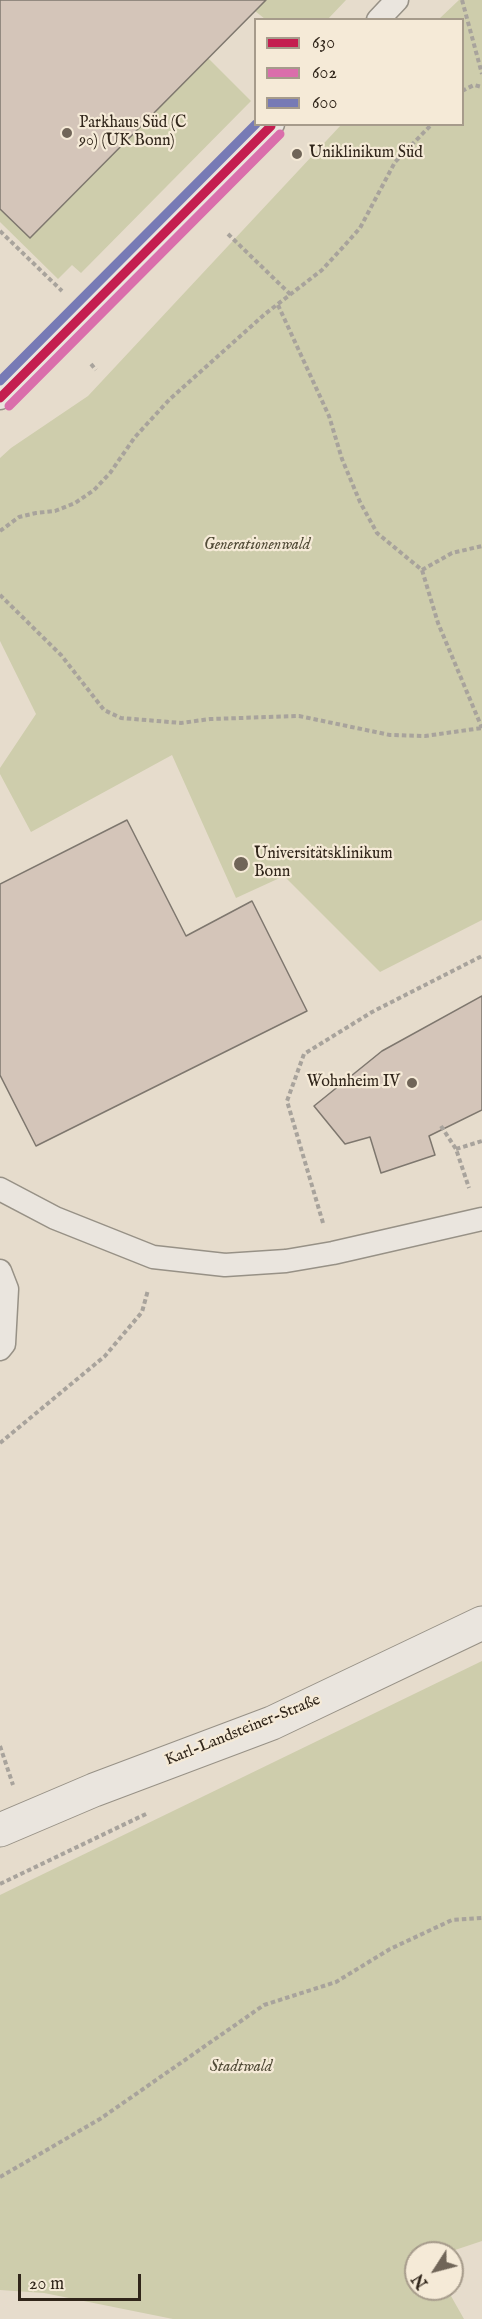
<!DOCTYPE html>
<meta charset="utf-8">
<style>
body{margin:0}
#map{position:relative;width:482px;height:2319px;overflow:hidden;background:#e6dccc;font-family:"IM FELL English",serif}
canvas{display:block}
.legend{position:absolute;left:254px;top:18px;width:210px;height:108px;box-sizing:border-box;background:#f5ead7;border:2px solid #a69b8b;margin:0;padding:8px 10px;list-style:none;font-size:18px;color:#30251a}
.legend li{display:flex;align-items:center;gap:12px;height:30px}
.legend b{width:30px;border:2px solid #a69b8b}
.north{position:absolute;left:404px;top:2241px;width:60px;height:60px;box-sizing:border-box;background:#f5ead7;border:2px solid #a69b8b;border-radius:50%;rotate:234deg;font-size:16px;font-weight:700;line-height:24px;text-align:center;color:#30251a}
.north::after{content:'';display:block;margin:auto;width:21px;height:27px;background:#706558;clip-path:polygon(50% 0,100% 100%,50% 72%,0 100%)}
.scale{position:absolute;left:18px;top:2274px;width:123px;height:27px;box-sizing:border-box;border:3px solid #30251a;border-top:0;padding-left:8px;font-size:18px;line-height:21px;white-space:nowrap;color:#30251a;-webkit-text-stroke:4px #f5ead7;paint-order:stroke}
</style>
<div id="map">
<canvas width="482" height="2319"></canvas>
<ul class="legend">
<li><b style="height:8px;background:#c41e50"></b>630</li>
<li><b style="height:8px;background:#da6eab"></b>602</li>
<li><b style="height:8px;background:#777ab5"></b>600</li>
</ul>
<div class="north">N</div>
<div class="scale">20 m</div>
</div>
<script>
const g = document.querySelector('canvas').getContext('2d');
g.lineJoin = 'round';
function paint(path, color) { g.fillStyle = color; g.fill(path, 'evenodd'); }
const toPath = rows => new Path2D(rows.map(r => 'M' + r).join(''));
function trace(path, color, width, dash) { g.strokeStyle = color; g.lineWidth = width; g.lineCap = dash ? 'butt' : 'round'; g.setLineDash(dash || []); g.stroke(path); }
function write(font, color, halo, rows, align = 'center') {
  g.font = font + ' "IM FELL English",serif'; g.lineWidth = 4.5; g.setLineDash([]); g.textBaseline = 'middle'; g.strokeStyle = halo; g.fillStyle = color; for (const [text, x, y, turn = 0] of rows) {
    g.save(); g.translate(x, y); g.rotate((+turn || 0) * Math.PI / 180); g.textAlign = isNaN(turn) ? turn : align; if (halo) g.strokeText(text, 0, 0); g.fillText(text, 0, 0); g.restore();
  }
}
const green = toPath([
 [266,0,346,0,328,19,265,19,255,11],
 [459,0,482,0,482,920,380,972,284,876,236,898,172,755,31,832,0,774,0,768,36,714,0,641,0,458,11,448,88,396,341,125,462,124,462,20,439,19],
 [208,58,251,101,81,273,72,265,58,279,0,222,0,209,30,238],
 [482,1661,482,2241,446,2253,416,2253,416,2289,447,2289,464,2319,173,2319,44,2293,0,2290,0,1895]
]);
const building = toPath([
 [0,0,266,0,30,238,0,209,0,0],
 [127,820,186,936,252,901,307,1011,36,1146,0,1075,0,884,127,820],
 [482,996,482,1110,429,1136,435,1155,381,1173,370,1137,345,1144,314,1106,382,1051,482,996]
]);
const path = toPath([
 [462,0,482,74],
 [462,91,474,85,482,87],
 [0,231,62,291],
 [228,234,291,295],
 [278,305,329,416,342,459,360,502,377,533,422,570,438,623,482,728],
 [91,364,96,370],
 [0,531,19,517,36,513,55,511,75,503,94,490,110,473,135,437,169,400,265,314,322,270,344,246,360,228,395,162,432,124],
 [422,570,452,553,482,546],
 [0,595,61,655,104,710,121,718,181,723,210,719,299,716,390,735,425,736,482,728],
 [441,1126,456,1149,469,1188],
 [456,1149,482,1141],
 [323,1223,287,1101,304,1054,372,1012,482,956],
 [0,1443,105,1356,142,1312,148,1290],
 [0,1746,13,1785],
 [0,1884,148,1813],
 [0,2177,100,2119,264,2005,336,1982,390,1949,452,1920,482,1918]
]);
const service = toPath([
 [378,20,397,0],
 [0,398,273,124],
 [0,1189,55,1218,153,1257,225,1265,286,1261,333,1253,482,1219],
 [0,1271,7,1289,4,1344,0,1349]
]);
const minor = toPath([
 [0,1830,94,1790,272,1723,482,1623]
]);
const bus1 = toPath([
 [0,398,271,126]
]);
const bus2 = toPath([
 [9,406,280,134]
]);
const bus3 = toPath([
 [0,381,256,124]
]);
const markers = [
 [67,133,6,"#706558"],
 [297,154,6,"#706558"],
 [241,864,8,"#706558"],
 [412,1083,6,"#706558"]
];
const poiNames = [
 ["Parkhaus Süd (C",79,124],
 ["90) (UK Bonn)",79,142],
 ["Uniklinikum Süd",309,154],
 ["Universitätsklinikum",254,855],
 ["Bonn",254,873],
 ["Wohnheim IV",400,1083,"right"]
];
const parkNames = [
 ["Generationenwald",257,546],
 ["Stadtwald",241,2068]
];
const streetNames = [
 ["Karl-Landsteiner-Straße",243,1731,-22]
];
paint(green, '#cecdac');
paint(building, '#d4c5b9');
trace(building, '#7e776e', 1.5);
trace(service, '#979186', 25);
trace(minor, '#979186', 35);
trace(path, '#a8a39c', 4, [4.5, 3]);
trace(service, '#eae5de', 22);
trace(minor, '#eae5de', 33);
trace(bus1, '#c41e50', 9);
trace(bus2, '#da6eab', 9);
trace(bus3, '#777ab5', 9);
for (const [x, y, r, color] of markers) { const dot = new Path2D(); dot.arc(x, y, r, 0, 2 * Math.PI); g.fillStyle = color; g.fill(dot); trace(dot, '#f5ead7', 2); }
write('16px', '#30251a', '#f5ead7', poiNames, 'left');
write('italic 16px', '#524c38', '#f5ead7', parkNames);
write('16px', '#30251a', '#f5ead7', streetNames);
</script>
